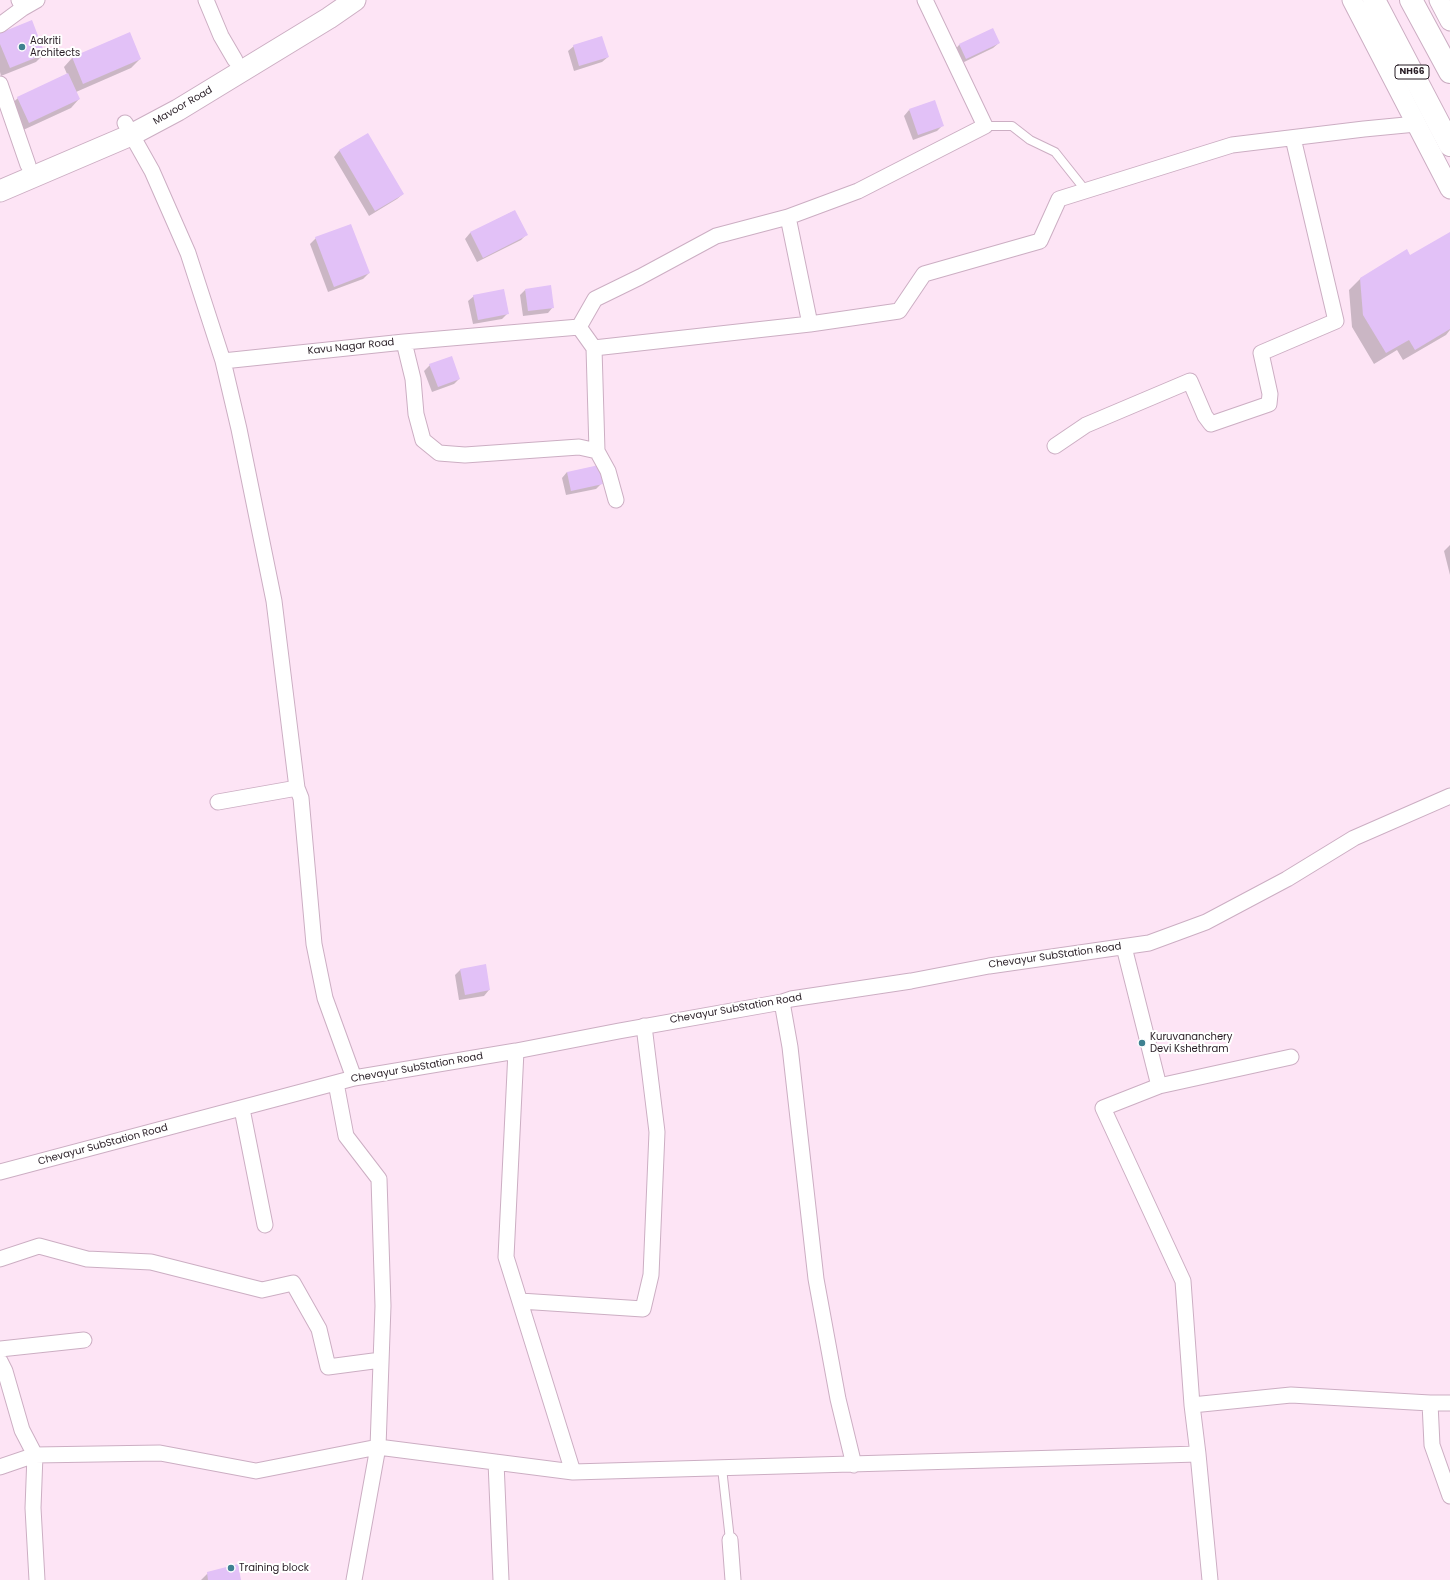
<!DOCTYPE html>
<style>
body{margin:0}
canvas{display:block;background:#fde4f5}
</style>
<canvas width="1450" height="1580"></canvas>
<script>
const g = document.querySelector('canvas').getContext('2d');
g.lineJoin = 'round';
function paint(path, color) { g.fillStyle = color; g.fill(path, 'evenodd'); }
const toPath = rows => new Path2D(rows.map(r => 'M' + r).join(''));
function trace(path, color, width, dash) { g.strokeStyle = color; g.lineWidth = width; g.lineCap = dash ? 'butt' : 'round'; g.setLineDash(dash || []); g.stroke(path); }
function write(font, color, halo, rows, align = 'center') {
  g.font = font + ' Poppins,sans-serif'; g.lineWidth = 4; g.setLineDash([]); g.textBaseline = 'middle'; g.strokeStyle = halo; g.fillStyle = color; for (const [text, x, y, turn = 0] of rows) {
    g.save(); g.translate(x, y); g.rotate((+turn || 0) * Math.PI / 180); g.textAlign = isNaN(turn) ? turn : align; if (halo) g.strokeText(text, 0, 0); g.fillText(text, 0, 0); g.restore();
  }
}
const shadow = toPath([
 [993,30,999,43,993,48,960,64,954,51,959,45],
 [0,34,44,54,36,62,1,76,0,72],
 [129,34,140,59,131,68,76,92,79,99,71,108,21,131,9,106,18,98,67,74,64,67,72,58],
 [574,46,608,57,602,62,574,71,568,51],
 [909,110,943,125,937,131,913,140,904,116],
 [367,135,403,194,397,199,369,216,334,157,339,151],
 [514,211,526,235,521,240,477,262,465,239,470,233],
 [1450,233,1450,330,1446,335,1403,360,1397,350,1374,364,1352,327,1349,290,1361,278,1410,257],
 [316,238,369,273,363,279,328,292,310,244],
 [525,290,553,307,548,313,523,316,520,295],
 [474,296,508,313,502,319,473,324,468,301],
 [430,365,459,379,454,384,432,392,424,371],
 [567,472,602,483,596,489,566,495,562,478],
 [1450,545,1450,575,1444,551],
 [485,965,489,990,484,996,459,1000,455,975,460,970],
 [208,1573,240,1580,201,1580]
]);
const building = toPath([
 [32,20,45,54,10,68,0,44,0,33],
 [993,28,1000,43,966,59,959,44],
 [130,32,141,59,83,84,72,57],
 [602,36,609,57,579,66,573,45],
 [68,73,80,99,29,123,17,97],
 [935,100,944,126,918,135,909,109],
 [368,133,404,194,375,211,339,150],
 [515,210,528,235,483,258,470,232],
 [351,224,370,273,334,287,315,237],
 [1450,232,1450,329,1415,350,1409,340,1386,353,1363,315,1360,278,1407,249,1410,255],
 [551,285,554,308,528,311,525,289],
 [504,289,509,314,478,320,473,295],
 [452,356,460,379,438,387,429,364],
 [599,465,603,484,571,491,567,472],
 [486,964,490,990,465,995,460,969],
 [238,1564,241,1580,208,1580,207,1572]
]);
const service = toPath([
 [985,126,1012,126,1030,140,1055,152,1086,191],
 [722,1468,730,1540]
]);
const minor = toPath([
 [206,0,221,36,235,60],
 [23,8,37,0],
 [0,25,23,8,19,0],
 [0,84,28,165],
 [125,123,152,171,188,253,223,361,404,342,413,379,416,414,423,440,439,453,465,455,579,447,597,451,608,471,616,500],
 [810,324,788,217,858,191,985,126,925,0],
 [579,327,595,299,640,277,716,236,788,217],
 [404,342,579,327,594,348,597,451],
 [594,348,810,324,899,311,924,274,1040,241,1059,199,1232,145,1364,129,1416,124],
 [223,361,239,429,274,601,297,788,301,798,314,944,325,998,354,1078],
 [1055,446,1086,425,1190,381,1205,416,1211,424,1269,404,1270,394,1261,353,1336,321,1293,138],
 [218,802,297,788],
 [1124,947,1159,1086,1103,1108,1183,1281,1192,1405,1198,1454,1210,1580],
 [782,1002,790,1047,816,1279,838,1399,854,1465],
 [516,1051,506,1257,573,1472],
 [336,1083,346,1136,379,1179,383,1306,378,1447,354,1580],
 [1159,1086,1291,1057],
 [242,1109,265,1225],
 [0,1172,354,1078,516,1051,619,1031,782,1002,791,999,911,981,989,966,1149,943,1206,922,1287,879,1354,838,1450,796],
 [0,1259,39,1246,87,1259,151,1262,262,1290,293,1283,319,1329,328,1367,381,1360],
 [520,1301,643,1309,651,1275,657,1132,644,1026],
 [0,1349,84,1340],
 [0,1361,5,1371,22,1430,35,1455,33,1508,37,1580],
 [1450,1403,1430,1403,1432,1445,1450,1496],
 [1192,1405,1291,1395,1430,1403],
 [496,1462,501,1580],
 [0,1467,35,1455,160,1453,256,1471,378,1447,573,1472,1198,1454],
 [730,1540,733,1580]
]);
const tertiary = toPath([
 [1352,0,1450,189],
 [1439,0,1450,21]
]);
const secondary = toPath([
 [0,191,131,135,178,110,329,18,355,0]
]);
const trunk = toPath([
 [1374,0,1450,145],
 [1411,0,1450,72]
]);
const markers = [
 [22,47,4,"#3e8191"],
 [1142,1043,4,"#3e8191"],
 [231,1568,4,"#3e8191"]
];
const shields = [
 [1412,72,34]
];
const shieldNames = [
 ["NH66",1412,72]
];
const poiNames = [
 ["Aakriti",30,41],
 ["Architects",30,53],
 ["Kuruvananchery",1150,1037],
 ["Devi Kshethram",1150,1049],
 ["Training block",239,1568]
];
const streetNames = [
 ["Mavoor Road",183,106,-30],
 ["Kavu Nagar Road",351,347,-6],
 ["Chevayur SubStation Road",1055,956,-8],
 ["Chevayur SubStation Road",736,1009,-10],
 ["Chevayur SubStation Road",417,1068,-10],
 ["Chevayur SubStation Road",103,1145,-15]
];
paint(shadow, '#0003');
paint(building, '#e2c1f7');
trace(service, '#ccaec3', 10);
trace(minor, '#ccaec3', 17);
trace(tertiary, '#ccaec3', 21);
trace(secondary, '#ccaec3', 23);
trace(trunk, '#ccaec3', 24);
trace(service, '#fff', 8);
trace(minor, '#fff', 15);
trace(tertiary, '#fff', 19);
trace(secondary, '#fff', 21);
trace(trunk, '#fff', 22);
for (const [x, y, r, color] of markers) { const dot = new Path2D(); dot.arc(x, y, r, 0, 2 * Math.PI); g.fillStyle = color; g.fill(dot); trace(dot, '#fff', 1.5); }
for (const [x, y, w] of shields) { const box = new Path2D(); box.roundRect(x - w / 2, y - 7, w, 14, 3); g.fillStyle = '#fff'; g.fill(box); trace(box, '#271c24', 1); }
write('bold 9px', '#271c24', null, shieldNames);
write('10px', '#271c24', '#fff', poiNames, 'left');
write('10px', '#271c24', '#fff', streetNames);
</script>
